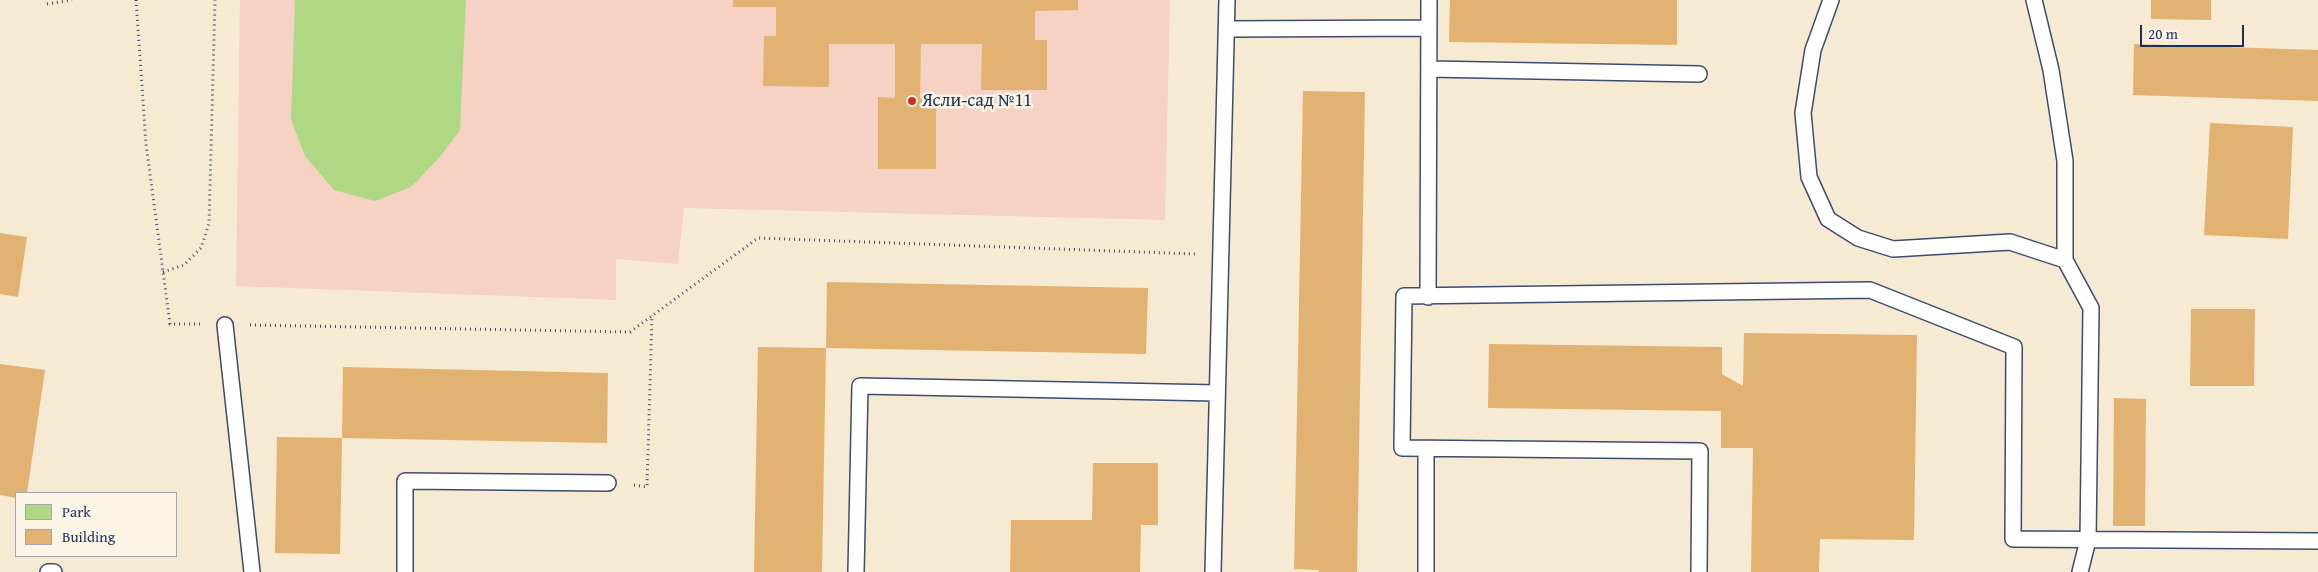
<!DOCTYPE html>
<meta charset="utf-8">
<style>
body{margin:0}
#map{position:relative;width:2318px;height:572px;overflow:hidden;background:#f6ead2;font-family:"Gentium Book Plus",serif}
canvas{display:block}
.legend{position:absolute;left:15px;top:492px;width:162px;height:65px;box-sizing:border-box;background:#fcf5e5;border:1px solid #a2a6af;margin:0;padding:6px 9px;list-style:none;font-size:15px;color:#1b2f5e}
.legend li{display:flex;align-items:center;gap:10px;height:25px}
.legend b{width:25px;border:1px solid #a2a6af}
.scale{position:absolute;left:2140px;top:25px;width:104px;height:22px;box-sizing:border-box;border:2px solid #1b2f5e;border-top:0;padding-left:6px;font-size:15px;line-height:18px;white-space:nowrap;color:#1b2f5e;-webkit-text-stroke:4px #fcf5e5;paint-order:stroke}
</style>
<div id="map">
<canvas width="2318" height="572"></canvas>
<ul class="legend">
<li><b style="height:14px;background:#afd884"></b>Park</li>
<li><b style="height:14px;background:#e2b273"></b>Building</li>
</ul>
<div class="scale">20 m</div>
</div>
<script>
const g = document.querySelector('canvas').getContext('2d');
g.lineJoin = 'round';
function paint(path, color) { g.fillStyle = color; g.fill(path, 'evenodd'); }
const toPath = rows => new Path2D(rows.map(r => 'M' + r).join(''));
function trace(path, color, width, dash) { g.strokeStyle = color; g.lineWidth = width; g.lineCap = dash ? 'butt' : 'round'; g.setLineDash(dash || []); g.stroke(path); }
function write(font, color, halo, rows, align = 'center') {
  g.font = font + ' "Gentium Book Plus",serif'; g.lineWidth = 5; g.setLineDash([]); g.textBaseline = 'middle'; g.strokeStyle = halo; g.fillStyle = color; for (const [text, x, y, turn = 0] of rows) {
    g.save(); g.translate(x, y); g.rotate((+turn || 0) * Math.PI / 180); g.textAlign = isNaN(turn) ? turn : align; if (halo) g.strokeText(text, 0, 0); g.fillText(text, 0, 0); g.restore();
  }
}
const built = toPath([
 [240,0,1170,0,1165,220,684,208,678,264,616,259,616,300,236,286]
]);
const green = toPath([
 [295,0,466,0,460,130,439,158,411,187,375,201,334,190,305,156,291,120]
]);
const building = toPath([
 [733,0,1078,0,1078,10,1035,11,1035,40,1047,40,1047,90,981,90,982,44,921,44,920,98,936,98,936,169,878,169,878,97,895,98,895,44,829,44,829,87,763,86,764,36,776,36,776,7,733,7],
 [1450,0,1677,0,1677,45,1449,42],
 [2151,0,2211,0,2211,20,2151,19],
 [2134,44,2318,50,2318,101,2133,95],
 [1303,91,1365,92,1357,572,1318,572,1319,570,1294,569],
 [2210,123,2293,127,2288,239,2204,235],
 [0,233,27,237,18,297,0,294],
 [827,282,1148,288,1146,354,826,348],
 [2191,309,2255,309,2254,386,2190,386],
 [1744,333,1917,335,1914,540,1820,539,1819,572,1751,572,1753,448,1721,448,1721,411,1488,408,1489,344,1722,347,1722,374,1743,386],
 [758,347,826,348,822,572,754,572],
 [0,364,45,370,27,493,16,493,16,498,0,495],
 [343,367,608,373,607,443,342,438,340,554,275,553,277,437,342,438],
 [2114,398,2146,399,2145,526,2113,526],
 [1093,463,1158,463,1158,525,1141,525,1140,572,1010,572,1011,520,1092,520]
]);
const path = toPath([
 [136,0,146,144,170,324,201,324],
 [47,4,72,0],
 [163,272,184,265,201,248,209,224,215,0],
 [250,325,630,332,758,238,1195,254],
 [634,485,647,487,652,315]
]);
const lane = toPath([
 [1831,0,1813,50,1803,113,1809,177,1828,219,1858,238,1893,249,2010,242,2065,260,2091,308,2088,540,2080,572],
 [2034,0,2051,70,2065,161,2065,260],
 [1227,29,1429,28],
 [1429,69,1699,74],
 [1428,297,1429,0],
 [225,325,252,572],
 [48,572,54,572],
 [405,572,405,481,608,483],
 [856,572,860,386,1217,393],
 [1213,572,1227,0],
 [1426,572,1426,449],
 [1699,572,1700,451,1402,448,1404,296,1870,290,2014,347,2013,539,2318,541]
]);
const markers = [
 [912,101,5,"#c8321e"]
];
const poiNames = [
 ["Ясли-сад №11",922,101]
];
paint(built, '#f6d2c4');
paint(green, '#afd884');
paint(building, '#e2b273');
trace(lane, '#3c4b6f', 18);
trace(path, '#3c4b6f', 3, [1, 4]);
trace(lane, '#fff', 15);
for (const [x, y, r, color] of markers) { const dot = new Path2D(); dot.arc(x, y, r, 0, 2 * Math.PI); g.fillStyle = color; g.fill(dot); trace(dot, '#fcf5e5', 2); }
write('18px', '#1b2f5e', '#fcf5e5', poiNames, 'left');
</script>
